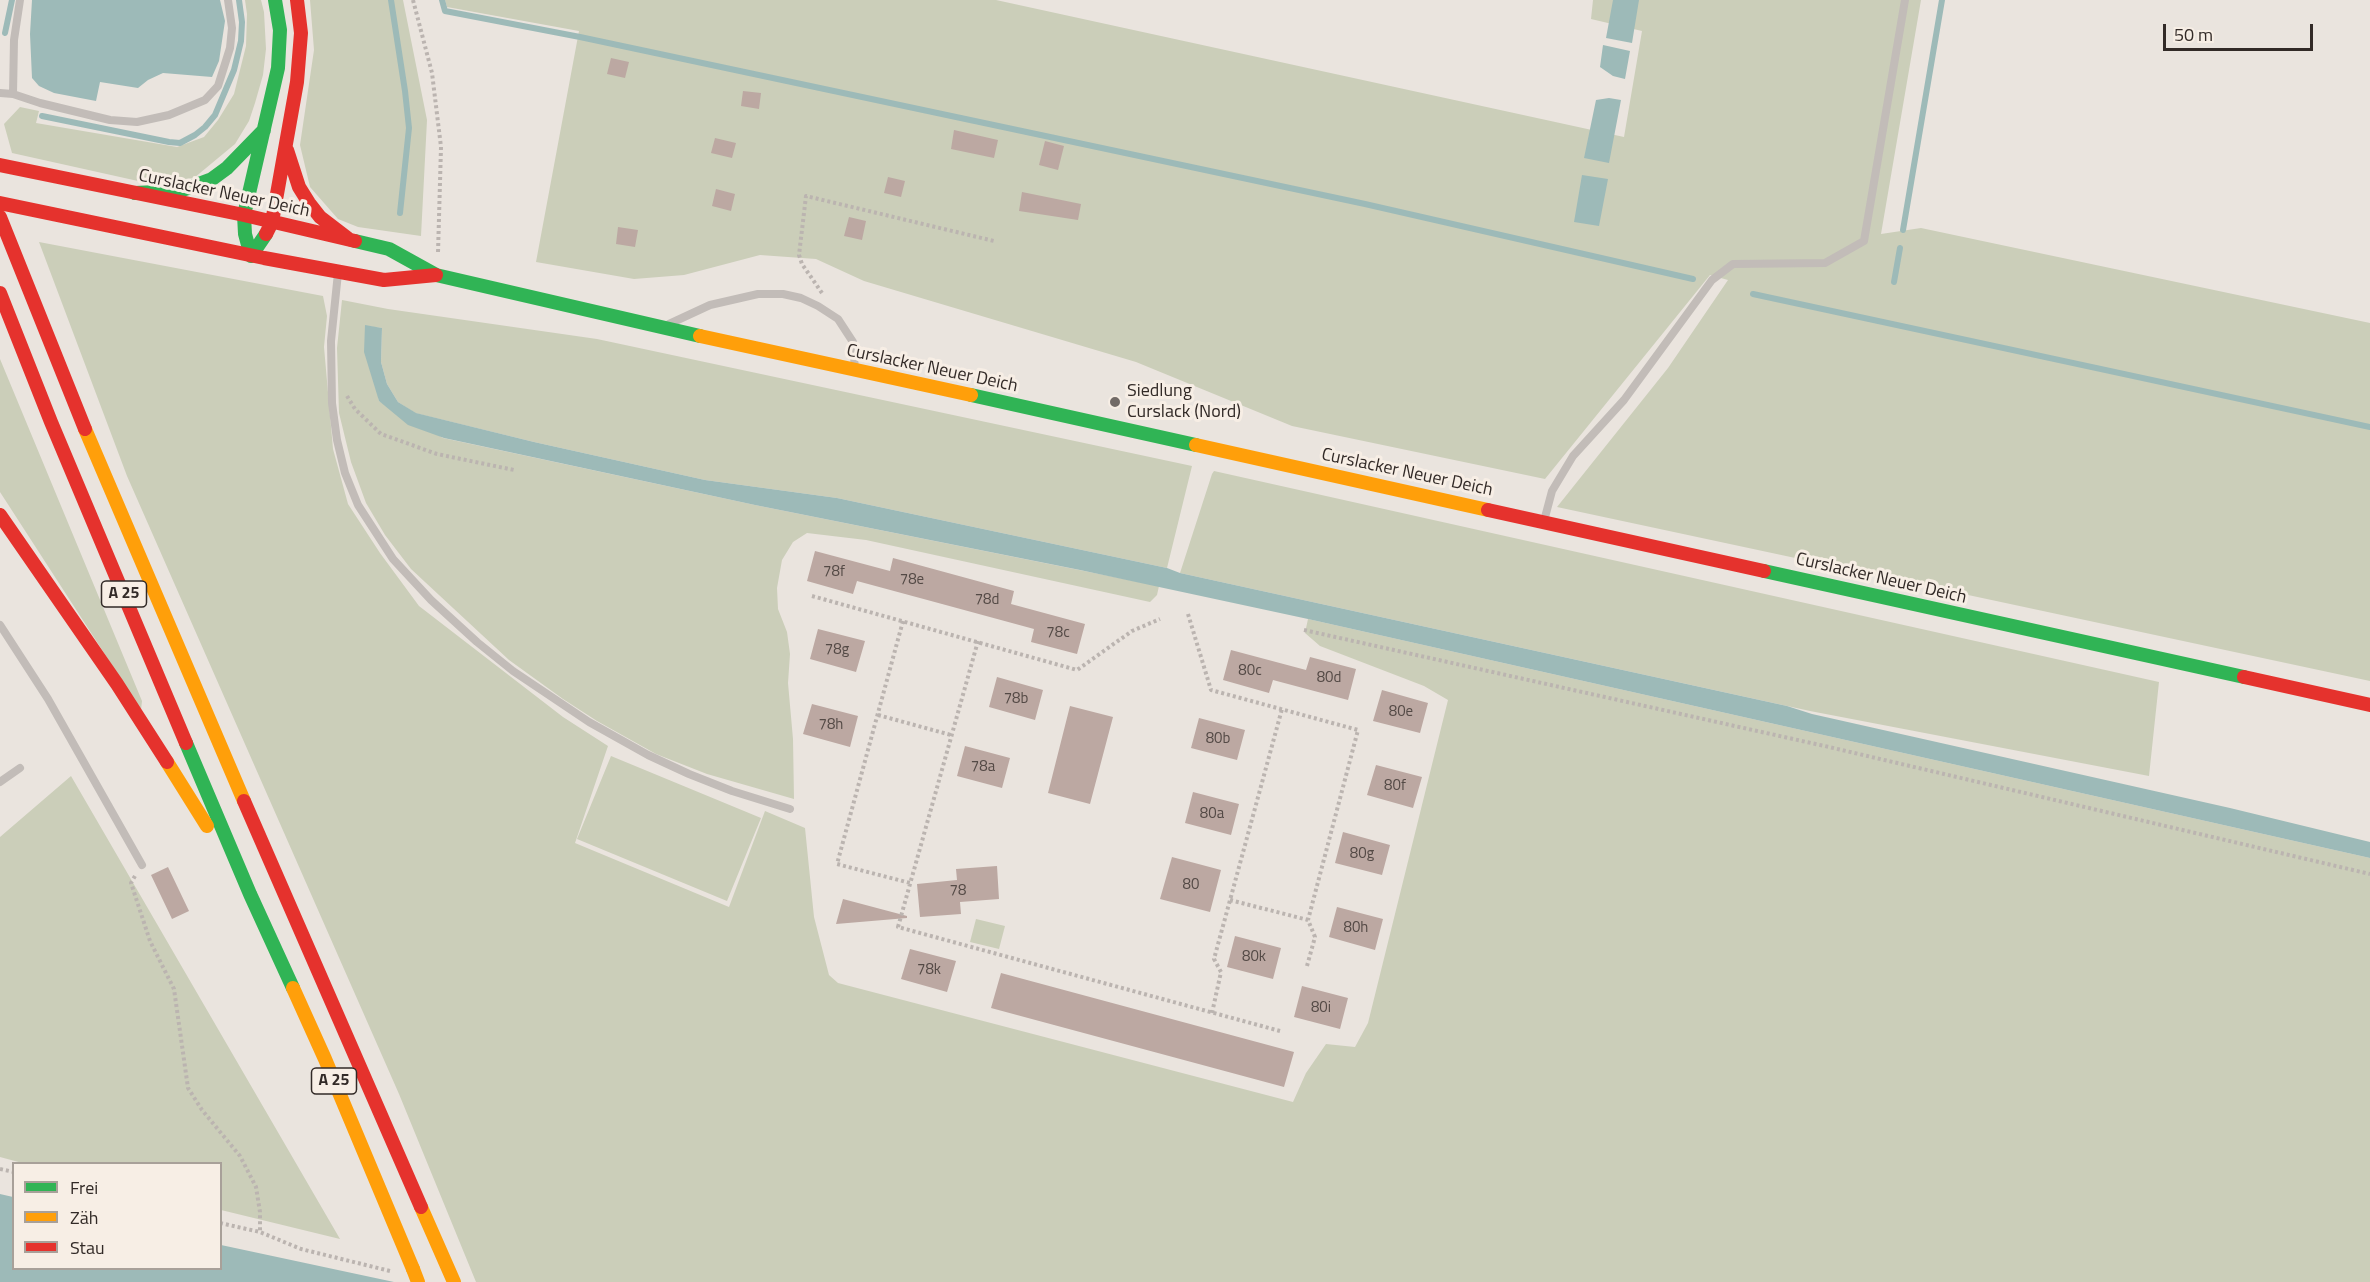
<!DOCTYPE html>
<meta charset="utf-8">
<style>
body{margin:0}
#map{position:relative;width:2370px;height:1282px;overflow:hidden;background:#eae4de;font-family:"Titillium Web",sans-serif}
canvas{display:block}
.legend{position:absolute;left:12px;top:1162px;width:210px;height:108px;box-sizing:border-box;background:#f7eee5;border:2px solid #a8a099;margin:0;padding:8px 10px;list-style:none;font-size:18px;color:#322a27}
.legend li{display:flex;align-items:center;gap:12px;height:30px}
.legend b{width:30px;border:2px solid #a8a099}
.scale{position:absolute;left:2163px;top:24px;width:150px;height:27px;box-sizing:border-box;border:3px solid #322a27;border-top:0;padding-left:8px;font-size:18px;line-height:21px;white-space:nowrap;color:#322a27;-webkit-text-stroke:4px #f7eee5;paint-order:stroke}
</style>
<div id="map">
<canvas width="2370" height="1282"></canvas>
<ul class="legend">
<li><b style="height:8px;background:#30b455"></b>Frei</li>
<li><b style="height:8px;background:#ff9f0a"></b>Zäh</li>
<li><b style="height:8px;background:#e5322d"></b>Stau</li>
</ul>
<div class="scale">50 m</div>
</div>
<script>
const g = document.querySelector('canvas').getContext('2d');
g.lineJoin = 'round';
function paint(path, color) { g.fillStyle = color; g.fill(path, 'evenodd'); }
const toPath = rows => new Path2D(rows.map(r => 'M' + r).join(''));
function trace(path, color, width, dash) { g.strokeStyle = color; g.lineWidth = width; g.lineCap = dash ? 'butt' : 'round'; g.setLineDash(dash || []); g.stroke(path); }
function write(font, color, halo, rows, align = 'center') {
  g.font = font + ' "Titillium Web",sans-serif'; g.lineWidth = 6; g.setLineDash([]); g.textBaseline = 'middle'; g.strokeStyle = halo; g.fillStyle = color; for (const [text, x, y, turn = 0] of rows) {
    g.save(); g.translate(x, y); g.rotate((+turn || 0) * Math.PI / 180); g.textAlign = isNaN(turn) ? turn : align; if (halo) g.strokeText(text, 0, 0); g.fillText(text, 0, 0); g.restore();
  }
}
const green = toPath([
 [245,0,261,0,264,12,266,49,263,75,255,103,249,121,235,144,194,178,147,183,12,153,4,124,20,107,39,111,36,123,177,147,204,137,218,120,234,94,246,46,247,14],
 [310,0,403,0,427,120,421,236,358,227,338,219,310,187,300,145,314,50],
 [445,0,996,0,1624,137,1642,31,1591,19,1593,0,1921,0,1881,234,1921,228,2370,323,2370,681,1557,507,1668,368,1728,280,1710,275,1545,479,1292,426,1136,362,864,281,816,259,760,255,684,275,634,279,536,262,579,31,447,7],
 [39,242,323,296,327,316,324,347,333,449,348,504,380,553,419,606,563,717,608,746,575,843,729,907,765,811,805,828,814,917,829,975,838,983,1293,1102,1306,1073,1326,1044,1355,1047,1368,1023,1448,700,1424,686,1320,646,1305,633,1308,619,2370,858,2370,1282,476,1282,399,1094,127,476],
 [342,300,388,309,597,339,1192,466,1167,568,837,498,705,480,534,442,415,413,398,402,387,384,381,362,382,328,365,326,379,401,443,438,755,505,1159,586,1157,595,1150,602,866,540,807,533,793,542,782,560,777,588,778,609,787,632,790,654,788,683,793,739,794,799,707,774,656,754,597,721,563,699,509,660,411,569,385,535,366,503,351,462,339,413,337,348],
 [0,359,142,701,141,710,0,492],
 [1214,471,2159,682,2149,776,1810,711,1180,573,1212,474],
 [611,756,761,818,727,901,577,839],
 [71,776,340,1239,221,1210,220,1164,26,1164,0,1157,0,837],
 [976,919,1005,926,999,949,970,942]
]);
const water = toPath([
 [32,0,220,0,225,21,219,61,212,77,163,73,148,80,138,88,100,82,96,101,54,93,39,86,32,78,30,34],
 [1613,0,1639,0,1632,43,1606,38],
 [1603,45,1630,51,1625,79,1613,76,1600,67],
 [1609,98,1621,100,1609,163,1584,158,1596,100],
 [1582,175,1608,179,1599,226,1574,222],
 [365,325,382,328,381,362,387,384,398,402,416,413,534,442,705,480,837,498,1167,568,1180,573,1787,706,1812,714,2230,808,2370,842,2370,858,1308,619,1080,570,755,505,444,438,408,425,379,401,364,352],
 [0,1194,13,1197,14,1268,220,1268,221,1245,394,1282,0,1282]
]);
const stream = toPath([
 [391,0,405,91,409,128,400,213],
 [442,0,445,11,580,37,1365,204,1693,279],
 [5,33,12,0],
 [42,116,169,142,180,143,195,135,205,127,215,115,234,70,241,41,242,22,239,0],
 [1903,230,1942,0],
 [1894,282,1900,248],
 [1753,294,2370,427]
]);
const building = toPath([
 [611,58,629,62,625,78,607,74],
 [743,91,761,93,759,109,741,106],
 [954,130,998,140,994,158,951,149],
 [715,138,736,143,732,158,711,153],
 [1045,141,1064,146,1058,170,1039,165],
 [888,177,905,181,901,197,884,193],
 [716,189,735,194,731,211,712,206],
 [1022,192,1081,204,1078,220,1019,211],
 [849,217,866,221,862,240,844,236],
 [618,227,638,230,635,247,616,244],
 [815,551,890,571,893,558,1014,591,1011,604,1085,624,1077,654,1031,642,1034,629,931,601,857,581,853,594,807,581],
 [818,629,865,641,856,672,810,659],
 [1231,650,1306,670,1310,657,1356,669,1348,700,1273,680,1269,693,1223,680],
 [997,677,1043,690,1035,720,989,707],
 [1382,690,1428,703,1420,733,1373,721],
 [812,704,858,716,850,747,803,734],
 [1070,706,1113,717,1090,804,1048,793],
 [1199,718,1245,730,1237,760,1191,748],
 [965,746,1010,758,1002,788,957,776],
 [1376,765,1422,777,1413,808,1367,795],
 [1193,792,1239,804,1231,835,1185,823],
 [1343,832,1390,845,1382,875,1335,863],
 [1172,857,1221,870,1210,912,1160,899],
 [997,866,999,899,960,902,961,914,920,917,917,884,957,880,956,869],
 [168,867,189,911,172,919,151,875],
 [843,899,907,916,907,918,836,924],
 [1337,907,1383,919,1375,950,1329,937],
 [1235,936,1281,948,1273,979,1227,967],
 [910,949,956,961,947,992,901,979],
 [1001,973,1294,1052,1284,1087,991,1008],
 [1302,986,1348,998,1340,1029,1294,1017]
]);
const path = toPath([
 [413,0,432,73,441,147,438,253],
 [822,293,802,264,799,255,806,196,994,241],
 [347,396,355,409,381,434,437,454,514,470],
 [812,596,1077,670,1132,631,1160,619],
 [1188,614,1211,690,1358,730,1308,920],
 [903,621,837,864,910,883],
 [1304,630,1829,747,2370,874],
 [978,641,898,927,1280,1031],
 [878,715,951,735],
 [135,876,131,883,150,941,174,989,188,1088,202,1110,240,1156,256,1187,260,1212,260,1232],
 [1230,900,1308,920,1315,937,1307,966],
 [1212,1013,1221,972,1214,959,1282,709],
 [0,1169,14,1172],
 [220,1223,260,1232,301,1249,390,1271]
]);
const lane = toPath([
 [0,93,13,94,40,103,110,120,137,122,169,115,205,100,218,86,230,48,232,28,228,0],
 [13,94,14,40,20,0],
 [338,273,331,341,332,403,337,440,345,473,358,505,393,559,431,600,477,642,513,671,589,722,648,755,689,774,732,791,790,809],
 [669,324,710,305,758,294,783,294,801,298,818,306,838,319,853,342,855,370],
 [1544,521,1552,491,1573,456,1624,400,1712,280,1733,264,1825,263,1864,241,1905,0],
 [0,625,48,699,142,865],
 [0,782,20,768]
]);
const fast = toPath([
 [135,193,180,191,212,179,227,168,264,130],
 [266,234,251,256,245,234,244,215,278,68,280,30,275,0],
 [355,241,389,249,436,275,700,336],
 [971,395,1196,445],
 [1764,571,2244,677],
 [186,743,250,894,293,988]
]);
const slow = toPath([
 [700,336,971,395],
 [85,429,244,801],
 [1196,445,1488,510],
 [167,762,207,826],
 [293,988,325,1059,413,1269],
 [421,1207,454,1282]
]);
const jam = toPath([
 [287,150,299,187,309,203,320,217,350,240],
 [0,165,244,215,355,241],
 [0,203,264,258,384,280,436,275],
 [0,217,85,429],
 [266,234,272,222,297,82,301,33,297,0],
 [0,293,51,422,186,743],
 [1488,510,1764,571],
 [0,515,117,684,167,762],
 [2244,677,2370,705],
 [244,801,421,1207]
]);
const slowBridge = toPath([
 [413,1269,418,1282]
]);
const markers = [
 [1115,402,6,"#726b67"]
];
const numberNames = [
 ["78f",834,572],
 ["78e",912,580],
 ["78d",987,600],
 ["78c",1058,633],
 ["78g",837,650],
 ["80c",1250,671],
 ["80d",1329,678],
 ["78b",1016,699],
 ["80e",1401,712],
 ["78h",831,725],
 ["80b",1218,739],
 ["78a",983,767],
 ["80f",1395,786],
 ["80a",1212,814],
 ["80g",1362,854],
 ["80",1191,885],
 ["78",958,891],
 ["80h",1356,928],
 ["80k",1254,957],
 ["78k",929,970],
 ["80i",1321,1008]
];
const shields = [
 [124,594,45],
 [334,1081,45]
];
const shieldNames = [
 ["A 25",124,594],
 ["A 25",334,1081]
];
const streetNames = [
 ["Curslacker Neuer Deich",224,194,12],
 ["Curslacker Neuer Deich",932,369,12],
 ["Curslacker Neuer Deich",1407,473,12],
 ["Curslacker Neuer Deich",1881,579,13]
];
const poiNames = [
 ["Siedlung",1127,392],
 ["Curslack (Nord)",1127,413]
];
paint(green, '#cbceb9');
paint(water, '#9dbab8');
trace(stream, '#9dbab8', 6);
paint(building, '#bca8a2');
trace(path, '#bbb4b0', 4, [3, 3]);
trace(lane, '#c2bcb8', 8);
trace(fast, '#30b455', 14);
trace(slow, '#ff9f0a', 14);
trace(jam, '#e5322d', 14);
trace(slowBridge, '#ff9f0a', 14);
for (const [x, y, r, color] of markers) { const dot = new Path2D(); dot.arc(x, y, r, 0, 2 * Math.PI); g.fillStyle = color; g.fill(dot); trace(dot, '#f7eee5', 2); }
write('15px', '#544a46', null, numberNames);
for (const [x, y, w] of shields) { const box = new Path2D(); box.roundRect(x - w / 2, y - 13, w, 26, 4.5); g.fillStyle = '#f7eee5'; g.fill(box); trace(box, '#322a27', 1.5); }
write('bold 16px', '#322a27', null, shieldNames);
write('18px', '#322a27', '#f7eee5', streetNames);
write('18px', '#322a27', '#f7eee5', poiNames, 'left');
</script>
